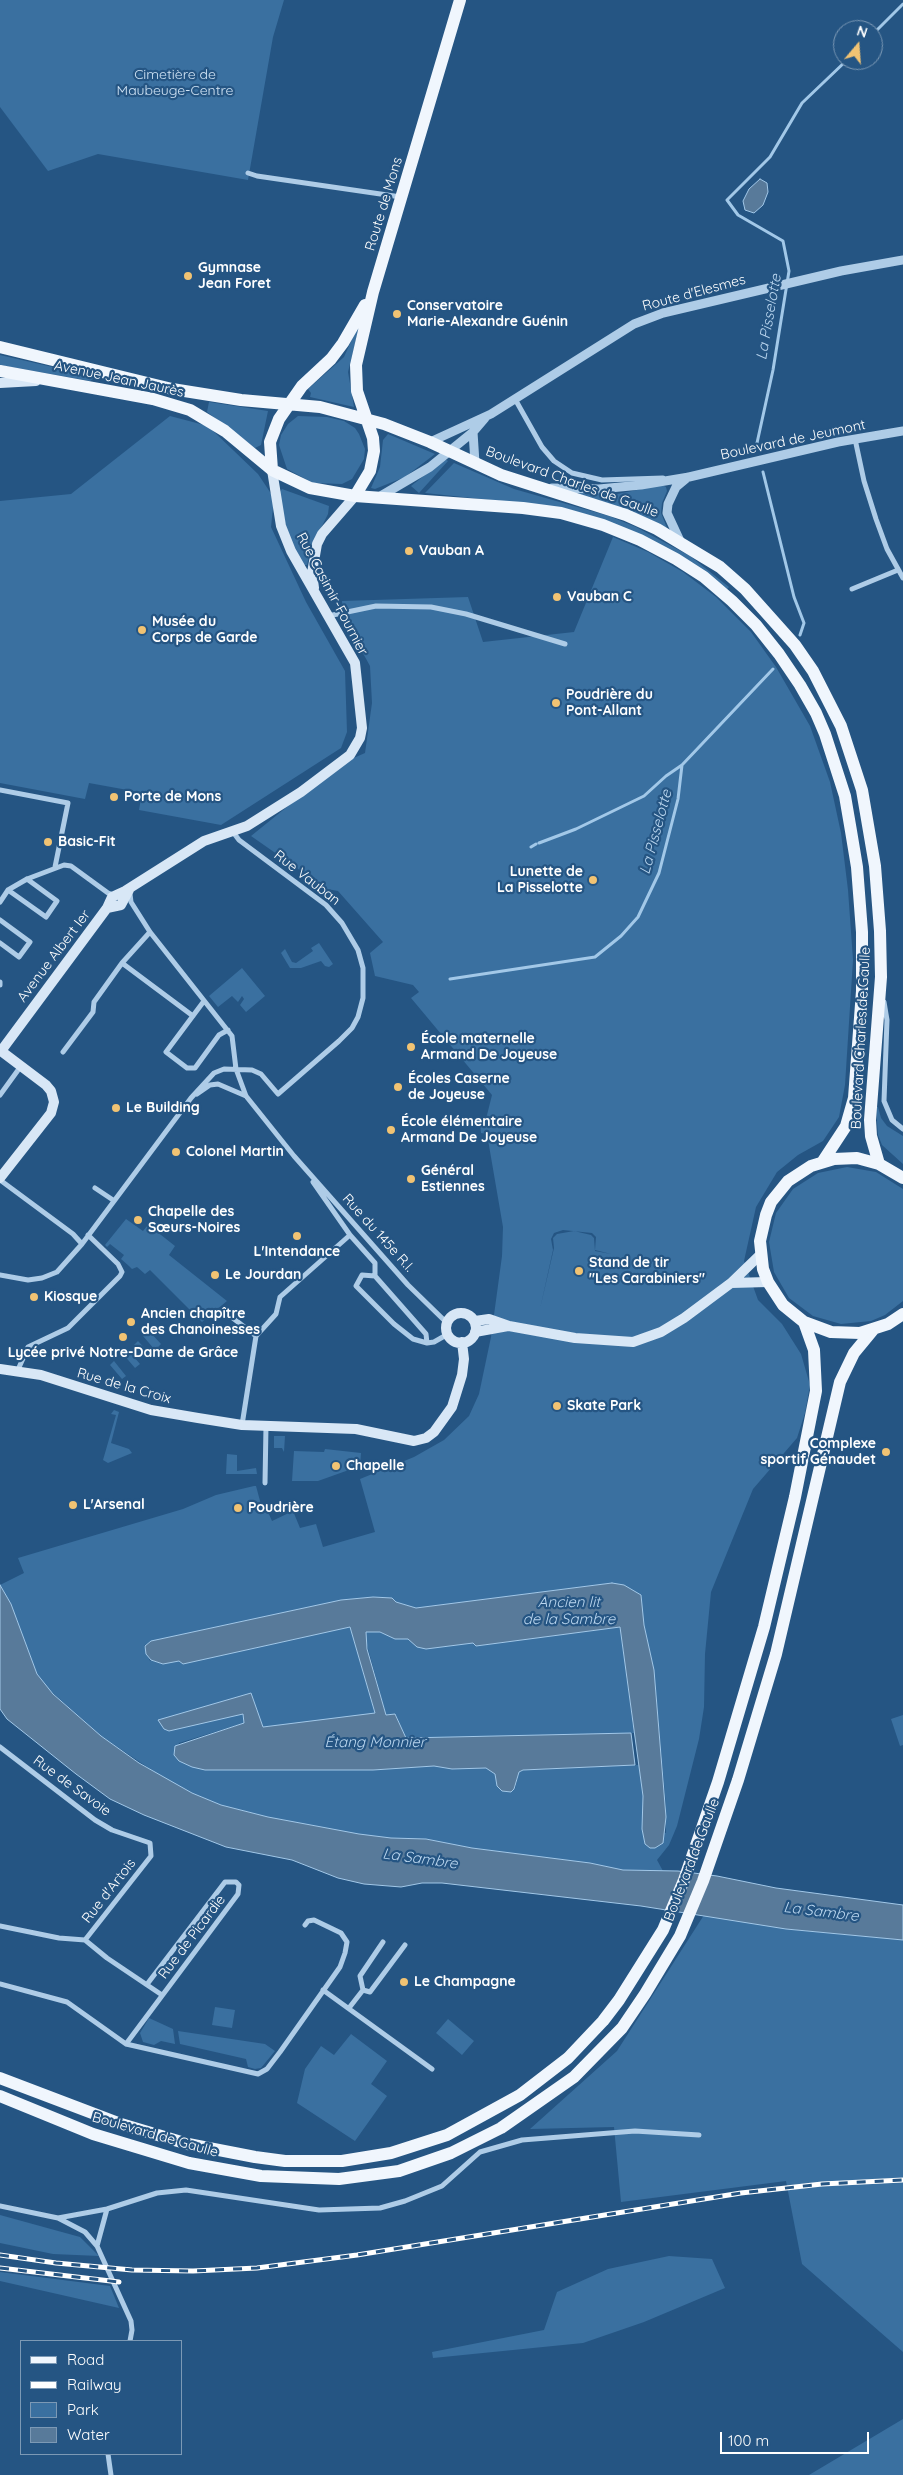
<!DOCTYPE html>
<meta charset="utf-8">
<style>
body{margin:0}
#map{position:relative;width:903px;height:2475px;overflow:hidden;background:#255583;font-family:Quicksand,sans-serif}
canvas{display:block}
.legend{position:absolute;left:20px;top:2340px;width:162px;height:115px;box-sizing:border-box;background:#255583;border:1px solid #7c99b5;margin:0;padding:6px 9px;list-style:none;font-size:15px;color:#fff}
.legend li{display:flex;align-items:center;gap:10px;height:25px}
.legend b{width:25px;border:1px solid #7c99b5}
.north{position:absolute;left:833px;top:20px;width:50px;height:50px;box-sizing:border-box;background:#255583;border:1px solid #7c99b5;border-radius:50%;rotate:18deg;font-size:14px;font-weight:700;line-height:20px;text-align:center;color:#fff}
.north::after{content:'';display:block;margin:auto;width:18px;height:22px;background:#f1c373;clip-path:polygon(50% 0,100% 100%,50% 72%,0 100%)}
.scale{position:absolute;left:720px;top:2432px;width:149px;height:22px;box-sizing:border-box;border:2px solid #fff;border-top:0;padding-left:6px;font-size:15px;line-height:18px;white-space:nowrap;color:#fff;-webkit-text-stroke:4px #255583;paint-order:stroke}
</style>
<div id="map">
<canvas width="903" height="2475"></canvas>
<ul class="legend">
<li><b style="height:6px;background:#f0f6fd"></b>Road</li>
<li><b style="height:6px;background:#fff"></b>Railway</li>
<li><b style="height:14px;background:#3a70a0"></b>Park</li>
<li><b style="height:14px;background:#587a9a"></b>Water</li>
</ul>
<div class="north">N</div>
<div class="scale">100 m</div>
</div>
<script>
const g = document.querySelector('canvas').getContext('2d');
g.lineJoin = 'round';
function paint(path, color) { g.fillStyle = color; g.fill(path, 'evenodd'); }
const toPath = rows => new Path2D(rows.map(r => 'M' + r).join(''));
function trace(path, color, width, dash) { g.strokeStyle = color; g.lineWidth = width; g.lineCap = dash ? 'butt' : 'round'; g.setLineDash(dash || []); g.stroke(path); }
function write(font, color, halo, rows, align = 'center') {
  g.font = font + ' Quicksand,sans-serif'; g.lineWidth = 4.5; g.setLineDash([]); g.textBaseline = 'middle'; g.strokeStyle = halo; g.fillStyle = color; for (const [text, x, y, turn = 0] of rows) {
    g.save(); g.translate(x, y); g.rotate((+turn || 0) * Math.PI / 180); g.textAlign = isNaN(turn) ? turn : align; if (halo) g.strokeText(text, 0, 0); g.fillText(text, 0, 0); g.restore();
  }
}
const green = toPath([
 [0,0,284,0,273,37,248,180,98,154,48,171,0,107],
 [361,319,348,372,354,407,310,397,311,393,308,389,344,357],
 [0,355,92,376,93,379,90,381,0,365],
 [209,402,268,411,261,445,255,448,207,412],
 [170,416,208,426,258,474,274,498,271,527,306,602,345,671,347,732,341,748,221,825,139,810,142,793,122,789,89,783,85,799,0,783,0,501,71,494],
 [298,416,327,417,344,421,355,428,359,434,365,449,364,459,352,479,342,484,313,483,287,469,279,445,281,435,288,424],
 [388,434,435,454,405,477,375,489,371,488,380,467,383,440],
 [445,459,448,461,419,493,411,486],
 [454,463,514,489,609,516,636,527,690,556,729,587,725,592,674,556,538,505,425,493],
 [662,485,666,487,667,491,662,503,661,513,667,528,576,493,617,494],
 [282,489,329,506,328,514,311,548,307,565,302,565,288,537,279,493],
 [613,537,648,552,683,572,716,597,751,632,776,667,810,726,830,782,841,833,848,890,853,960,845,1085,839,1117,823,1141,798,1155,777,1172,756,1207,744,1261,758,1300,782,1324,801,1354,810,1385,805,1413,797,1438,753,1489,711,1592,705,1654,704,1707,699,1739,677,1826,669,1845,657,1860,663,1871,623,1870,590,1863,472,1848,426,1839,391,1838,359,1834,268,1817,221,1805,192,1793,165,1779,101,1736,45,1686,37,1674,11,1604,0,1585,24,1573,18,1558,183,1509,216,1495,254,1486,256,1486,263,1512,268,1512,272,1521,293,1511,300,1528,316,1524,323,1547,375,1532,360,1479,414,1457,444,1440,469,1416,479,1394,491,1337,502,1256,503,1227,487,1134,481,1133,480,1124,485,1123,492,1095,411,998,419,992,413,985,375,976,370,953,383,942,338,891,327,889,251,836,340,764,365,753,372,703,370,666,343,617,342,601,468,597,483,642,574,632],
 [563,1230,592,1233,596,1237,595,1250,611,1254,595,1251,594,1238,591,1235,574,1231,557,1234,553,1238,554,1248,540,1309,553,1250,551,1239,554,1233],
 [612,1583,641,1595,644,1625,654,1670,666,1807,666,1833,642,1829,643,1796,639,1765,523,1770,519,1772,515,1789,497,1786,495,1774,487,1768,452,1769,434,1766,373,1770,205,1770,176,1758,174,1755,179,1743,244,1723,243,1713,164,1729,159,1720,251,1693,263,1727,375,1714,350,1627,183,1664,179,1661,163,1664,151,1660,150,1661,144,1646,151,1641,341,1600,373,1597,392,1598,396,1602,416,1608],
 [319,943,333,964,329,967,325,966,321,961,301,968,290,968,281,953,285,949,292,962,296,963,313,951,311,948],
 [242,968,265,996,246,1012,240,1005,244,999,242,996,238,1002,232,996,218,1007,209,996],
 [876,1107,878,1107,881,1118,887,1126,903,1136,903,1164,882,1145,878,1135],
 [847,1167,876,1172,903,1189,903,1301,885,1315,871,1321,841,1324,813,1316,789,1298,774,1272,769,1242,776,1213,793,1189,818,1173],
 [126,1219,143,1231,151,1221,156,1231,175,1246,169,1255,227,1301,202,1322,150,1270,145,1274,137,1267,132,1269,129,1266,121,1259,124,1255,110,1244,107,1247,105,1245],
 [149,1331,161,1344,155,1350,143,1336],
 [138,1341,151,1355,146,1359,134,1345],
 [128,1350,140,1364,135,1368,123,1354],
 [114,1361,126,1376,122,1379,110,1365],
 [114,1410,119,1412,111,1443,129,1449,132,1453,108,1463,103,1460,116,1415,111,1414],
 [274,1436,285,1436,284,1452,282,1448,274,1448],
 [325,1449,361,1453,360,1466,318,1481,292,1481,294,1451,324,1452],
 [227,1454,237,1455,237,1471,256,1468,257,1474,226,1474],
 [620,1627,634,1733,406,1738,396,1715,386,1715,364,1634,366,1632,380,1632,395,1639,408,1639,426,1649,473,1643,476,1646],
 [903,1715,903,1745,900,1746,891,1719],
 [704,1915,786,1929,903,1940,903,2352,802,2264,786,2181,621,2202,614,2127,530,2129,617,2051],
 [215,2007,235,2010,232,2028,212,2025],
 [149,2018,173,2029,175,2044,161,2041,154,2045,143,2042,140,2033],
 [448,2019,474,2041,462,2055,436,2033],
 [178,2031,265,2044,275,2051,261,2068,255,2069,248,2067,246,2059,180,2044],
 [351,2034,387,2061,371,2084,387,2096,355,2141,297,2103,305,2069,321,2046,334,2055],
 [0,2215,80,2237,99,2256,53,2254,0,2243],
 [669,2256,712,2259,725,2288,644,2322,583,2343,433,2358,432,2352,544,2330,557,2292,608,2269],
 [0,2272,110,2286,119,2308,0,2281],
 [903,2419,903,2475,809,2475]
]);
const water = toPath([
 [760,179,767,183,768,192,763,205,754,213,745,210,743,201,749,189,760,179],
 [612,1583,624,1585,641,1595,644,1625,654,1670,666,1817,663,1843,655,1848,650,1848,645,1844,642,1829,643,1796,620,1627,476,1646,473,1643,426,1649,417,1647,408,1639,395,1639,380,1632,366,1632,367,1649,386,1715,395,1714,406,1738,631,1733,635,1765,523,1770,519,1772,514,1789,511,1792,502,1791,497,1786,495,1774,486,1768,452,1769,434,1766,373,1770,205,1770,192,1767,179,1761,174,1755,175,1746,244,1723,243,1714,169,1731,164,1729,158,1720,251,1693,263,1727,375,1713,350,1627,183,1664,179,1661,163,1664,151,1660,146,1654,145,1646,151,1641,341,1600,373,1597,392,1598,396,1602,416,1608,612,1583],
 [0,1585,11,1604,37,1674,53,1694,101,1736,139,1763,192,1793,221,1805,268,1817,359,1834,391,1838,426,1839,472,1848,590,1863,623,1870,678,1871,717,1876,776,1888,903,1905,903,1940,786,1929,641,1906,442,1883,422,1883,401,1887,364,1884,338,1878,292,1860,226,1847,144,1815,110,1799,76,1774,7,1719,0,1709,0,1585]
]);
const stream = toPath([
 [873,34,903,4],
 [757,443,773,370,789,271,783,241,738,215,727,200,770,157,802,103,847,60],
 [763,472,794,597,804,623,800,635],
 [539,843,576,829,644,796,666,776,682,765,773,669],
 [531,847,536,844],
 [450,979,595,957,621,936,638,917,659,873,678,799,682,765]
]);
const minor = toPath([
 [248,173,257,176,401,197],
 [515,399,542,447,554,461,572,473,602,480,663,478],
 [855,439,864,481,876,519,887,549,903,578],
 [852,589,898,570],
 [328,616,376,606,431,607,466,614,565,644],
 [0,790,68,803,55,867],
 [8,890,46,917,57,901,27,879],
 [130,894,131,902,150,932,232,1036,236,1069,246,1096,294,1156,408,1285,447,1323],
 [0,902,8,890,27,879,64,865,71,866,108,893,114,895],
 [0,920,30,942,19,957,0,943],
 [122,963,193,1016],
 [0,982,0,985],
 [204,1001,166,1052,187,1068,195,1068,219,1035,228,1030],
 [884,1002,887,1020,884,1101,892,1120,903,1129],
 [63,1052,93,1012,94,1002,122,963,150,932],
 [197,1094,210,1085,218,1084,246,1096],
 [0,1095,21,1066],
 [0,1180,73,1234,82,1244],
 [313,1182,350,1235,375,1263,375,1276,426,1334,427,1343,413,1339,394,1324,356,1286,362,1275,375,1276],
 [95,1188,113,1200],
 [0,1275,28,1280,42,1278,57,1272,82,1244,191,1098,214,1073,224,1069,252,1070,261,1074,278,1094,339,1041,352,1028,358,1017,363,998,363,968,358,950,342,923,326,905,239,840,233,832],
 [217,1312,225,1312,256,1336],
 [256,1336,276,1314,280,1297,350,1235],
 [427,1343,434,1342,448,1334],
 [17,1372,28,1347,68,1328,120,1276,122,1272,118,1264,88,1235],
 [242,1425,256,1336],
 [265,1483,266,1426],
 [0,1747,95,1820,112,1830,150,1843,151,1856,85,1940],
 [0,1926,59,1938,85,1940,107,1958,162,1995],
 [0,1984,67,2002,126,2044,258,2074,267,2069,280,2052,340,1967,345,1953,347,1942,341,1933,314,1920,308,1921,305,1925],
 [323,1990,432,2069],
 [363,1990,360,1976,383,1942],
 [349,2008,363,1990,370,1992,405,1945],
 [126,2044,238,1894,239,1885,236,1882,225,1882,148,1983],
 [0,2206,58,2218,107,2209,157,2193,186,2190,319,2210,380,2208,405,2201,442,2186,480,2152,522,2140,635,2131,699,2135],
 [58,2218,85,2232,97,2246,131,2321,132,2330,130,2341],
 [97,2246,107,2209],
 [108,2454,111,2475]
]);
const tertiary = toPath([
 [473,432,475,463],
 [430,442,491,414,634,324,663,313,841,271,903,260],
 [552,488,599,489,641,485,689,477,838,442,903,431],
 [379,497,430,467,473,432,485,418],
 [680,541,667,513,668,504,676,487,688,477]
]);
const secondary = toPath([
 [0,383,36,381],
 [314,588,312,573,317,544,322,534,355,496],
 [107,908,121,905,129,890],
 [0,1178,51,1113,54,1102,51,1091,46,1085,1,1051,107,908,112,897,125,891,204,841,247,826,301,792,350,755,360,738,362,728,355,663,291,551,281,526,272,470],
 [731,1283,768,1282],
 '446 1328a15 15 0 1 1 30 0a15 15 0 1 1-30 0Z',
 [475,1321,489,1319,509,1326,575,1338,633,1342,661,1332,684,1318,731,1283,761,1254],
 [475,1332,508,1326],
 [0,1369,41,1375,151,1410,198,1418,242,1425,356,1429,414,1441,426,1438,434,1432,452,1407,462,1375,464,1359,462,1342]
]);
const primary = toPath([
 [0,347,172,389,241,400,320,407,384,424,430,442,501,475,626,515,657,529,720,567,745,589,795,645,813,671,841,726,862,790,875,866,880,931,881,977,870,1120,871,1136,879,1164],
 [0,371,153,399,190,410,225,431,272,470,310,488,355,496,523,508,561,513,603,525,640,540,676,559,704,577,732,601,756,625,779,654,800,685,816,713,825,734,845,796,851,831,857,867,862,932,862,991,854,1098,846,1126,823,1161],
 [272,470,270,442,279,419,302,386,331,359,343,343,365,305],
 [355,496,370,471,374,451,373,438,357,391,356,365,373,292,460,0],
 [903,1178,879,1164,857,1158,834,1159,811,1166,788,1181,771,1202,766,1215,760,1241,763,1269,768,1282,783,1305,804,1322,831,1332,860,1333,888,1324,903,1314],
 [0,2078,121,2124,188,2144,255,2157,285,2161,342,2161,391,2153,447,2135,520,2095,568,2058,603,2021,619,2000,663,1930,684,1880,718,1782,764,1627,795,1497,816,1391,814,1350,804,1322],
 [0,2096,93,2134,189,2163,261,2176,339,2179,399,2171,451,2153,501,2128,574,2077,622,2028,645,1994,680,1936,703,1881,738,1780,776,1654,840,1382,854,1353,873,1330]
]);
const rail = toPath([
 [0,2255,56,2263,132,2270,193,2271,257,2268,357,2255,741,2193,822,2184,903,2180],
 [0,2268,119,2282]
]);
const markers = [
 [188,276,5,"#f1c373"],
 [397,314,5,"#f1c373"],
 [409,551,5,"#f1c373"],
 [557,597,5,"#f1c373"],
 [142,630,5,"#f1c373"],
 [556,703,5,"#f1c373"],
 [114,797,5,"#f1c373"],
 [48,842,5,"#f1c373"],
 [593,880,5,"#f1c373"],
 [411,1047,5,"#f1c373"],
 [398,1087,5,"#f1c373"],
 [116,1108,5,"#f1c373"],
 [391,1130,5,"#f1c373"],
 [176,1152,5,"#f1c373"],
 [411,1179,5,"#f1c373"],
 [138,1220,5,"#f1c373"],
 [297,1236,5,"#f1c373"],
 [579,1271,5,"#f1c373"],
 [215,1275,5,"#f1c373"],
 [34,1297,5,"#f1c373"],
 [131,1322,5,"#f1c373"],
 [123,1337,5,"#f1c373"],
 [557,1406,5,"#f1c373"],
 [886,1452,5,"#f1c373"],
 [336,1466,5,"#f1c373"],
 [73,1505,5,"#f1c373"],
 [238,1508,5,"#f1c373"],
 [404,1982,5,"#f1c373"]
];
const parkNames = [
 ["Cimetière de",175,75],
 ["Maubeuge-Centre",175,91]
];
const streetNames = [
 ["Route de Mons",384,204,-73],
 ["Route d'Elesmes",694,293,-15],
 ["Avenue Jean Jaurès",119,379,12],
 ["Boulevard de Jeumont",793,440,-12],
 ["Boulevard Charles de Gaulle",572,482,20],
 ["Rue Casimir-Fournier",332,594,62],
 ["Rue Vauban",307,878,38],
 ["Avenue Albert Ier",54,956,-53],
 ["Boulevard Charles de Gaulle",861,1038,-87],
 ["Rue du 145e R.I.",378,1233,48],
 ["Rue de la Croix",124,1386,16],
 ["Rue de Savoie",72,1786,36],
 ["Boulevard de Gaulle",692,1860,-69],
 ["Rue d'Artois",109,1891,-52],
 ["Rue de Picardie",192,1937,-53],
 ["Boulevard de Gaulle",155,2135,16]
];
const poiNames = [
 ["Gymnase",198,268],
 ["Jean Foret",198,284],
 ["Conservatoire",407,306],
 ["Marie-Alexandre Guénin",407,322],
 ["Vauban A",419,551],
 ["Vauban C",567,597],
 ["Musée du",152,622],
 ["Corps de Garde",152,638],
 ["Poudrière du",566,695],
 ["Pont-Allant",566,711],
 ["Porte de Mons",124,797],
 ["Basic-Fit",58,842],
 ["Lunette de",583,872,"right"],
 ["La Pisselotte",583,888,"right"],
 ["École maternelle",421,1039],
 ["Armand De Joyeuse",421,1055],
 ["Écoles Caserne",408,1079],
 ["de Joyeuse",408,1095],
 ["Le Building",126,1108],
 ["École élémentaire",401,1122],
 ["Armand De Joyeuse",401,1138],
 ["Colonel Martin",186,1152],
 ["Général",421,1171],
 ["Estiennes",421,1187],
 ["Chapelle des",148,1212],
 ["Sœurs-Noires",148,1228],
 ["L'Intendance",297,1252,"center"],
 ["Stand de tir",589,1263],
 ["\"Les Carabiniers\"",589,1279],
 ["Le Jourdan",225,1275],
 ["Kiosque",44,1297],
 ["Ancien chapître",141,1314],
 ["des Chanoinesses",141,1330],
 ["Lycée privé Notre-Dame de Grâce",123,1353,"center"],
 ["Skate Park",567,1406],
 ["Complexe",876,1444,"right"],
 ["sportif Génaudet",876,1460,"right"],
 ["Chapelle",346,1466],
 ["L'Arsenal",83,1505],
 ["Poudrière",248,1508],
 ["Le Champagne",414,1982]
];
const waterNames = [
 ["La Pisselotte",769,317,-80],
 ["La Pisselotte",656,832,-75],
 ["Ancien lit",569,1602],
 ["de la Sambre",569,1619],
 ["Étang Monnier",375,1742],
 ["La Sambre",420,1859,8],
 ["La Sambre",821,1912,7]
];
paint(green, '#3a70a0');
paint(water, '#587a9a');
trace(water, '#a2c8e8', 1);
trace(stream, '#a2c8e8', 3);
trace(minor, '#aecce7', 5);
trace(tertiary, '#aecce7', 9);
trace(secondary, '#d8e7f6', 10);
trace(primary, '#f0f6fd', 12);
trace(rail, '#fff', 5);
trace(rail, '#255583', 3, [9]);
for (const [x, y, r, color] of markers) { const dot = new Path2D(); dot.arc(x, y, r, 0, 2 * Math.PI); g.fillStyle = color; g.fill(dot); trace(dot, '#255583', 2); }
write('14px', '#d2e5f6', '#255583', parkNames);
write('14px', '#fff', '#255583', streetNames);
write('bold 14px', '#fff', '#255583', poiNames, 'left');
write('italic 15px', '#bad6ef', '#255583', waterNames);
</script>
